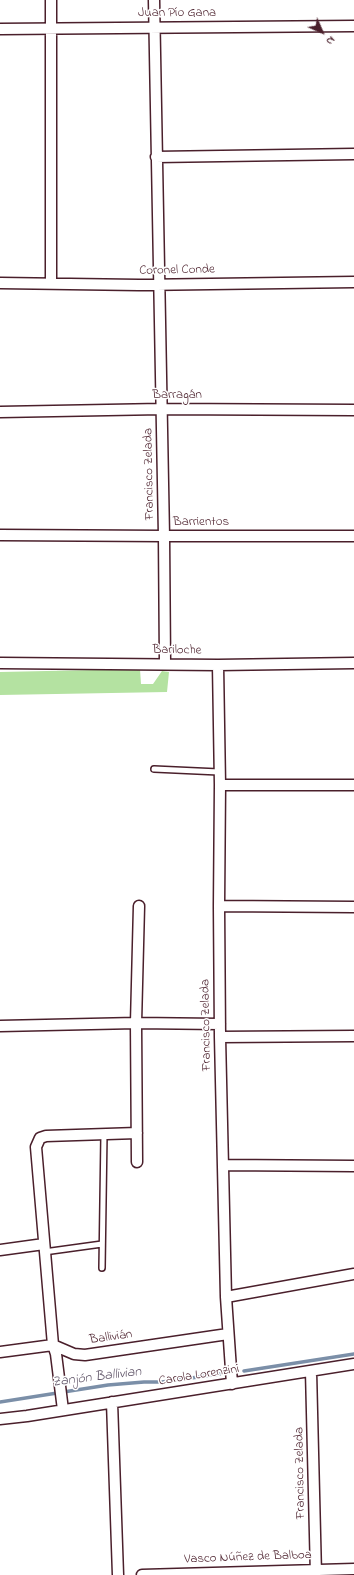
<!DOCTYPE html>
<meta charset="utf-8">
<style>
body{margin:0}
#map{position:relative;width:354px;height:1575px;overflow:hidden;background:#fff;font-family:"Indie Flower",sans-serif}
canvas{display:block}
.north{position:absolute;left:302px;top:12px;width:40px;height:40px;-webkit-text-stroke:3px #fff;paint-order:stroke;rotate:135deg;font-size:11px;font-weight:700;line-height:16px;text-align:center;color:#4a1f2b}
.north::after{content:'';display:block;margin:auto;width:14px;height:18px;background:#4a1f2b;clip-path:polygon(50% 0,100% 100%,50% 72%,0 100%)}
</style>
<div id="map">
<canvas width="354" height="1575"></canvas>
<div class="north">N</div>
</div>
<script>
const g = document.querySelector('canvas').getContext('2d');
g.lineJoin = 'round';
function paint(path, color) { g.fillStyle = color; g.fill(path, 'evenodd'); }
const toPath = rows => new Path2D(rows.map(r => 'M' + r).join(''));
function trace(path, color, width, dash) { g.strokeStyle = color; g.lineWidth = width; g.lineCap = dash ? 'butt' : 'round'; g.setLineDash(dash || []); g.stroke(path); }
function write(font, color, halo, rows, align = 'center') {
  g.font = font + ' "Indie Flower",sans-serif'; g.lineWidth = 3; g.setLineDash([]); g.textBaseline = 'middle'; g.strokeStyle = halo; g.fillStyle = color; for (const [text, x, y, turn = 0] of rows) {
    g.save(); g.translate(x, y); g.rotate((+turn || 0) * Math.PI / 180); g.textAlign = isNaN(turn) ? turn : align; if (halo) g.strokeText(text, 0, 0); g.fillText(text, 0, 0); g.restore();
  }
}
const green = toPath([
 [140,669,141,684,153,684,162,671,169,672,167,692,0,695,0,672]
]);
const stream = toPath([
 [244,1371,354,1354],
 [0,1402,108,1385,144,1382,162,1382,220,1374]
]);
const lane = toPath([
 [154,769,219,772],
 [44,1252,102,1244],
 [102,1268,104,1134]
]);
const street = toPath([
 [51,0,51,283],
 [154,0,164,536,165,664],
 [0,29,354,26],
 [156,157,354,154],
 [0,283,139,285,354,282],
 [0,412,161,409,354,410],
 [0,535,164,536,354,536],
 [0,663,218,665,354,663],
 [218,665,220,785,219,906,220,1037,226,1297,232,1384],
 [220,785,354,785],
 [219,906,354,907],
 [0,1026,136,1023,220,1024],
 [220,1037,354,1036],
 [137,1162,136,1023,139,906],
 [223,1165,354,1166],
 [0,1250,44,1244],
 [226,1297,354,1274],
 [0,1352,53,1345,74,1354,85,1355,228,1334],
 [311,1371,316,1575],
 [112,1402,118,1575],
 [63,1410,56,1354,53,1345,36,1147,40,1138,46,1136,137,1133],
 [0,1419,27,1416,354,1364],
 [142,1575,354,1569]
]);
const streetNames = [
 ["Juan Pío Gana",177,14],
 ["Coronel Conde",177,271,-1],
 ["Barragán",177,396],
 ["Francisco Zelada",150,474,-91],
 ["Barrientos",201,523],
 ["Bariloche",177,651,1],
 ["Francisco Zelada",207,1025,-91],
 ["Ballivián",111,1338,-8],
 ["Carola Lorenzini",199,1376,-9],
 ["Francisco Zelada",301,1473,-91],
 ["Vasco Núñez de Balboa",248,1558,-2]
];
const waterNames = [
 ["Zanjón Ballivian",97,1378,-7]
];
paint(green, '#b4e2a1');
trace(stream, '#7b8fa8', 3.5);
trace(lane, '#4a1f2b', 8);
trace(street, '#4a1f2b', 13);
trace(lane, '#fff', 5);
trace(street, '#fff', 10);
write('13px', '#4a1f2b', '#fff', streetNames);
write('italic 14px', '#62576a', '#fff', waterNames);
</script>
